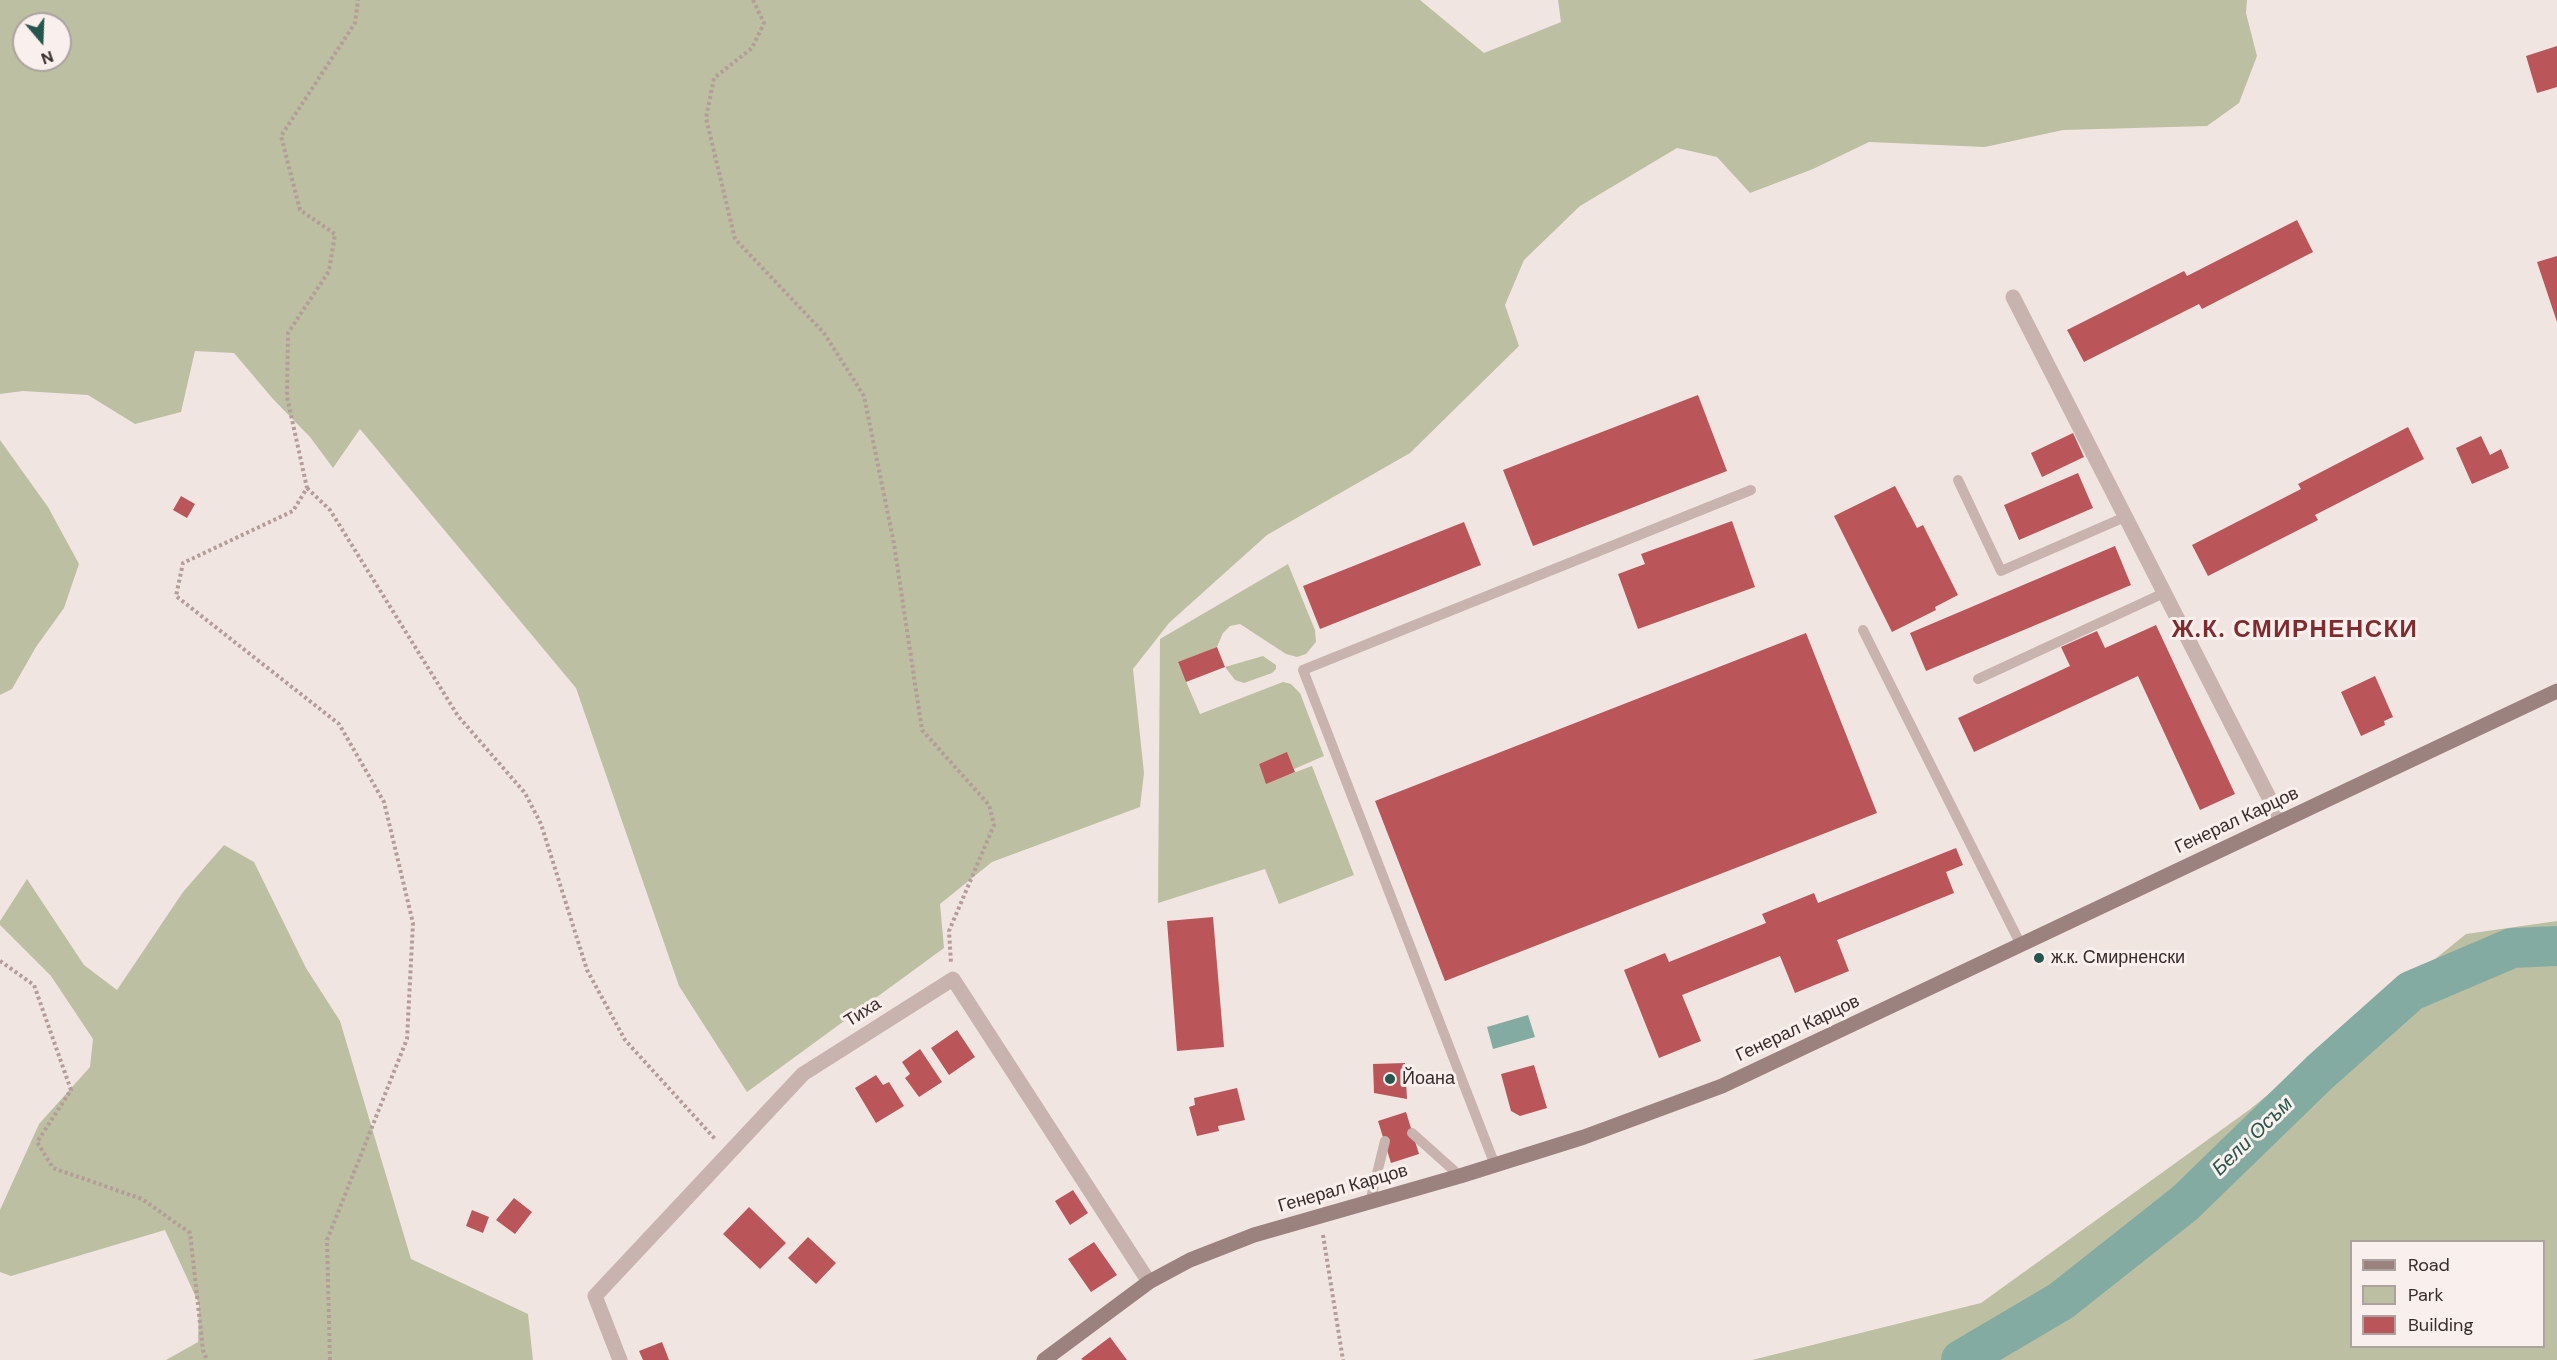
<!DOCTYPE html>
<meta charset="utf-8">
<style>
body{margin:0}
#map{position:relative;width:2557px;height:1360px;overflow:hidden;background:#f1e5e1;font-family:"DM Sans",sans-serif}
canvas{display:block}
.legend{position:absolute;left:2350px;top:1240px;width:195px;height:108px;box-sizing:border-box;background:#f9f0ed;border:2px solid #aca29f;margin:0;padding:8px 10px;list-style:none;font-size:18px;color:#382c2b}
.legend li{display:flex;align-items:center;gap:12px;height:30px}
.legend b{width:30px;border:2px solid #aca29f}
.north{position:absolute;left:12px;top:12px;width:60px;height:60px;box-sizing:border-box;background:#f9f0ed;border:2px solid #aca29f;border-radius:50%;rotate:161deg;font-size:16px;font-weight:700;line-height:24px;text-align:center;color:#382c2b}
.north::after{content:'';display:block;margin:auto;width:21px;height:27px;background:#25554b;clip-path:polygon(50% 0,100% 100%,50% 72%,0 100%)}
</style>
<div id="map">
<canvas width="2557" height="1360"></canvas>
<ul class="legend">
<li><b style="height:8px;background:#9c827f"></b>Road</li>
<li><b style="height:16px;background:#bdbfa2"></b>Park</li>
<li><b style="height:16px;background:#ba565a"></b>Building</li>
</ul>
<div class="north">N</div>
</div>
<script>
const g = document.querySelector('canvas').getContext('2d');
g.lineJoin = 'round';
function paint(path, color) { g.fillStyle = color; g.fill(path, 'evenodd'); }
const toPath = rows => new Path2D(rows.map(r => 'M' + r).join(''));
function trace(path, color, width, dash) { g.strokeStyle = color; g.lineWidth = width; g.lineCap = dash ? 'butt' : 'round'; g.setLineDash(dash || []); g.stroke(path); }
function write(font, color, halo, rows, align = 'center') {
  g.font = font + ' "DM Sans",sans-serif'; g.lineWidth = 6; g.setLineDash([]); g.textBaseline = 'middle'; g.strokeStyle = halo; g.fillStyle = color; for (const [text, x, y, turn = 0] of rows) {
    g.save(); g.translate(x, y); g.rotate((+turn || 0) * Math.PI / 180); g.textAlign = isNaN(turn) ? turn : align; if (halo) g.strokeText(text, 0, 0); g.fillText(text, 0, 0); g.restore();
  }
}
const green = toPath([
 [0,0,1420,0,1484,53,1561,22,1558,0,2247,0,2246,13,2257,56,2239,103,2207,126,2063,130,1985,147,1869,142,1813,169,1750,193,1717,157,1677,148,1580,206,1524,260,1505,305,1519,346,1410,453,1267,535,1169,623,1133,669,1144,773,1140,807,992,862,940,904,944,948,747,1092,679,986,576,688,360,429,333,468,310,437,273,399,234,353,195,351,181,412,135,424,88,395,23,391,0,394],
 [24,24,60,24,60,60,24,60],
 [0,440,48,507,79,564,64,608,36,647,12,689,0,695],
 [1288,564,1315,630,1316,642,1306,654,1297,657,1286,654,1240,624,1230,626,1223,633,1217,647,1178,663,1200,714,1283,682,1291,684,1300,693,1324,756,1294,769,1287,753,1259,764,1266,783,1312,766,1354,875,1279,904,1265,869,1158,903,1160,639],
 [1263,656,1276,665,1276,669,1272,673,1244,683,1235,680,1225,667],
 [224,845,254,862,306,968,340,1021,411,1259,528,1314,533,1360,166,1360,198,1342,199,1304,165,1230,11,1276,0,1272,0,1210,39,1124,90,1067,93,1039,51,976,0,925,0,921,27,879,84,965,117,990,183,892],
 [2557,921,2557,1360,1752,1360,1981,1303,2249,1110,2466,934],
 [2352,1242,2544,1242,2544,1346,2352,1346]
]);
const water = toPath([
 [1528,1015,1535,1037,1493,1049,1487,1027]
]);
const river = toPath([
 [1961,1360,2061,1301,2185,1203,2320,1072,2411,991,2512,948,2557,946]
]);
const building = toPath([
 [2557,46,2557,87,2537,93,2526,56],
 [2297,220,2313,252,2202,309,2199,304,2084,362,2067,330,2184,271,2187,276],
 [2557,256,2557,322,2537,262],
 [1698,395,1727,471,1533,546,1503,470],
 [2408,427,2424,459,2315,515,2318,520,2208,576,2192,545,2301,489,2298,484],
 [2073,433,2084,457,2042,477,2031,453],
 [2481,436,2490,455,2501,449,2509,468,2472,484,2456,448],
 [2078,473,2093,508,2019,540,2004,505],
 [1895,486,1917,528,1923,525,1958,595,1935,607,1936,610,1892,632,1834,516],
 [181,496,195,504,187,518,173,510],
 [1732,521,1755,587,1638,629,1618,574,1645,564,1641,554],
 [1464,522,1481,565,1320,629,1303,586],
 [2115,546,2131,585,1926,671,1910,633],
 [2156,625,2235,794,2200,810,2138,676,1974,752,1958,718,2070,666,2061,647,2097,631,2105,648],
 [1806,633,1877,813,1445,981,1375,801],
 [1217,647,1225,667,1186,682,1178,662],
 [2375,676,2393,717,2384,721,2385,725,2361,736,2341,692],
 [1287,752,1295,772,1266,784,1259,764],
 [1956,848,1963,865,1946,872,1954,893,1837,940,1849,971,1795,993,1780,956,1682,995,1701,1041,1659,1058,1624,970,1665,953,1669,962,1766,923,1762,914,1814,893,1818,903],
 [1213,917,1224,1047,1177,1051,1167,921],
 [957,1030,975,1057,949,1075,931,1048],
 [920,1049,942,1082,919,1097,905,1078,910,1074,902,1062],
 [1405,1063,1407,1099,1374,1093,1373,1064],
 [1534,1065,1547,1108,1520,1116,1511,1111,1501,1074],
 [876,1075,883,1085,889,1082,904,1106,876,1123,855,1088],
 [1237,1088,1245,1120,1218,1126,1219,1131,1197,1136,1189,1107,1195,1105,1194,1098],
 [1406,1112,1419,1154,1391,1163,1378,1121],
 [1073,1190,1088,1213,1070,1225,1055,1201],
 [514,1198,532,1212,515,1234,496,1220],
 [749,1207,786,1243,760,1269,723,1234],
 [472,1210,489,1217,483,1233,466,1226],
 [808,1237,836,1263,816,1284,788,1258],
 [1094,1242,1117,1275,1091,1292,1068,1259],
 [1110,1337,1127,1360,1083,1360,1081,1359],
 [662,1342,669,1360,643,1360,639,1351]
]);
const path = toPath([
 [753,0,764,23,752,48,714,78,706,118,735,239,824,333,864,396,894,544,922,730,989,805,994,825,949,931,951,963],
 [307,488,330,510,458,716,525,793,541,824,587,970,625,1040,716,1140],
 [0,961,34,985,71,1090,37,1142,53,1168,142,1199,190,1233,203,1350,207,1360],
 [1323,1235,1343,1360],
 [330,1360,327,1240,407,1039,413,923,384,802,339,724,176,596,183,563,293,511,307,488,287,397,288,333,329,271,335,234,300,210,281,136,355,23,358,0]
]);
const service = toPath([
 [1958,480,2001,571,2125,517],
 [1863,630,2021,945],
 [1978,679,2164,593],
 [1412,1133,1460,1176],
 [1495,1165,1303,670,1751,490],
 [1370,1202,1385,1141]
]);
const minor = toPath([
 [2013,297,2281,821],
 [620,1360,595,1296,803,1074,953,979,1149,1282]
]);
const secondary = toPath([
 [1044,1360,1149,1282,1190,1260,1254,1235,1460,1176,1584,1137,1722,1086,2557,691]
]);
const markers = [
 [2039,958,6,"#25554b"],
 [1390,1079,6,"#25554b"]
];
const streetNames = [
 ["Генерал Карцов",2237,821,-25],
 ["Тиха",863,1013,-32],
 ["Генерал Карцов",1798,1029,-25],
 ["Генерал Карцов",1343,1189,-16]
];
const poiNames = [
 ["ж.к. Смирненски",2051,958],
 ["Йоана",1402,1079]
];
const waterNames = [
 ["Бели Осъм",2253,1137,-44]
];
const districtNames = [
 ["Ж.К. СМИРНЕНСКИ",2295,631]
];
paint(green, '#bdbfa2');
paint(water, '#83aba2');
trace(river, '#83aba2', 40);
paint(building, '#ba565a');
trace(path, '#b49c98', 4, [3, 3]);
trace(service, '#c8b3ae', 10);
trace(minor, '#c8b3ae', 15);
trace(secondary, '#9c827f', 15);
for (const [x, y, r, color] of markers) { const dot = new Path2D(); dot.arc(x, y, r, 0, 2 * Math.PI); g.fillStyle = color; g.fill(dot); trace(dot, '#f9f0ed', 2); }
write('18px', '#382c2b', '#f9f0ed', streetNames);
write('18px', '#382c2b', '#f9f0ed', poiNames, 'left');
write('italic 20px', '#25554b', '#f9f0ed', waterNames);
g.letterSpacing = '1.5px';
write('bold 24px', '#7f2c30', '#f9f0ed', districtNames);
g.letterSpacing = '0px';
</script>
